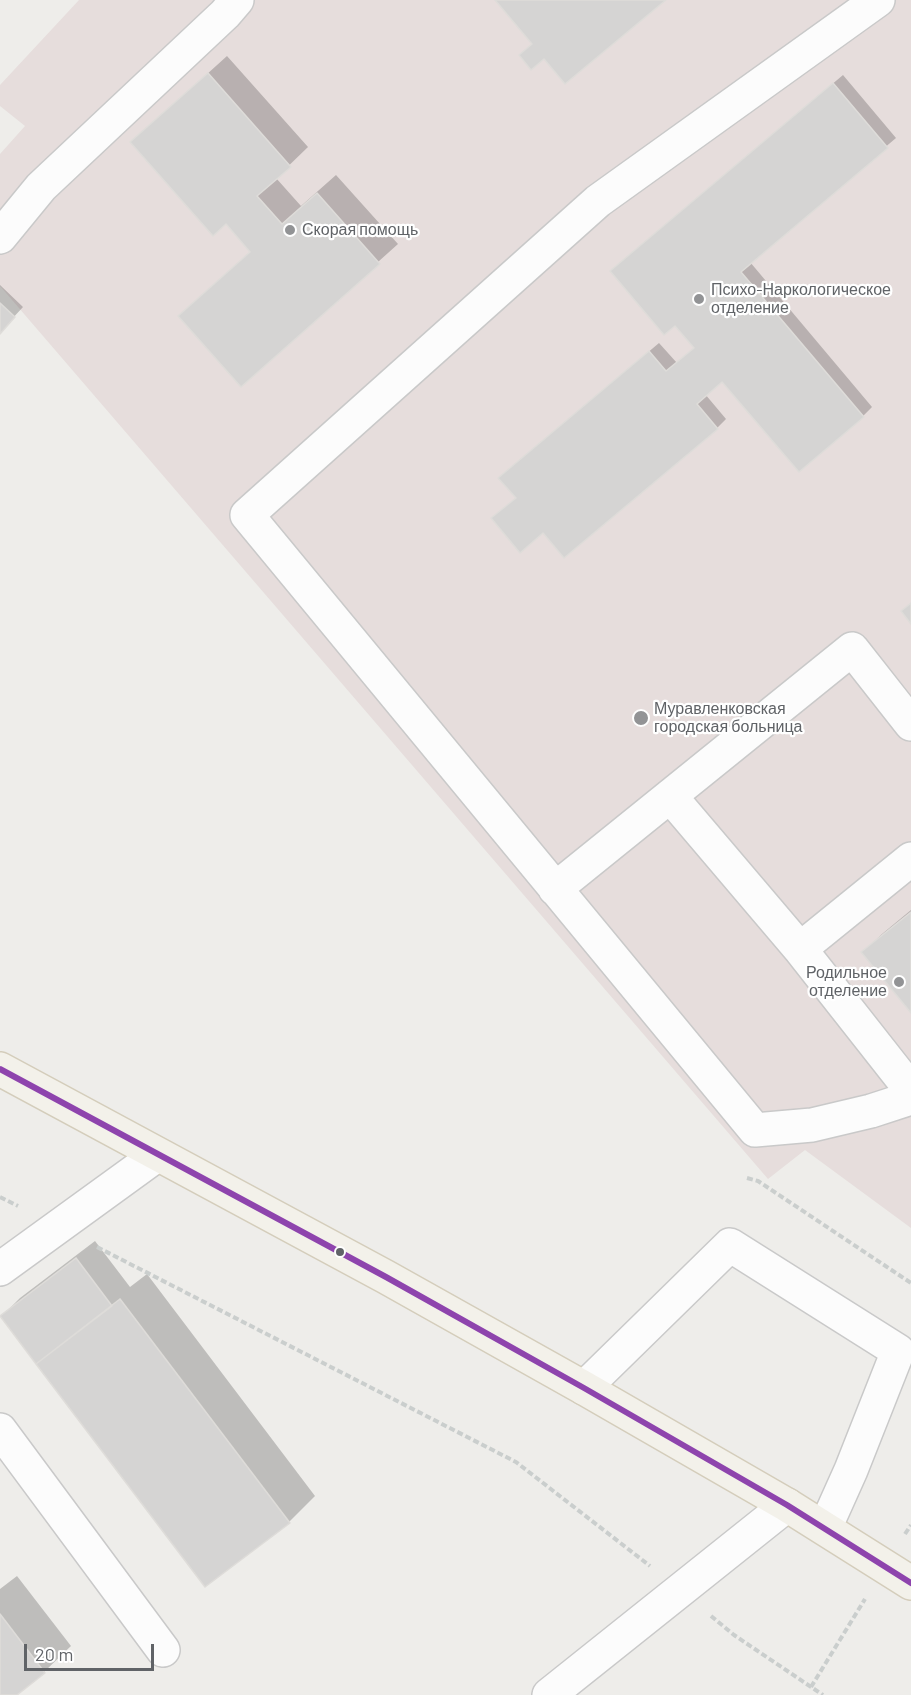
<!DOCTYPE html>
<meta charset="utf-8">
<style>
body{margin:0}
#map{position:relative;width:911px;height:1695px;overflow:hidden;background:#eeedea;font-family:Barlow,sans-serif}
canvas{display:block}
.scale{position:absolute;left:24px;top:1644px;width:130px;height:27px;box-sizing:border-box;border:3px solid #606367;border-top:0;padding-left:8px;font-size:18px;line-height:21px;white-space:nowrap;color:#606367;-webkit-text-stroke:4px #fff;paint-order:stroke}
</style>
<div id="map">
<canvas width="911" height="1695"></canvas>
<div class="scale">20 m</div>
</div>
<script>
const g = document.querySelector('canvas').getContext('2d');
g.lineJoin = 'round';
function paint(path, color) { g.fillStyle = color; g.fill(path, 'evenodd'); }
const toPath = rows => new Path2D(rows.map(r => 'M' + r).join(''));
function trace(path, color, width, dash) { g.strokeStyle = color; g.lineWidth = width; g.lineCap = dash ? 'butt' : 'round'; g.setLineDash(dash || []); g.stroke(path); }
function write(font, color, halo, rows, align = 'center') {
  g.font = font + ' Barlow,sans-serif'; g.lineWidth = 4.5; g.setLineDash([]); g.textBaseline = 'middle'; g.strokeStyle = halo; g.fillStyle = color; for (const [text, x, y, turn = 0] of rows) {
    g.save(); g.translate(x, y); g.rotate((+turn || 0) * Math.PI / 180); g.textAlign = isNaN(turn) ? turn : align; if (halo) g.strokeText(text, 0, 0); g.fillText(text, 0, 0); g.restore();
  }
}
const medical = toPath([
 [79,0,911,0,911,1228,805,1150,768,1179,0,286,0,154,25,126,0,106,0,85]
]);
const shadow = toPath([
 [227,56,308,147,276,178,301,206,336,175,398,244,241,385,180,316,251,251,226,222,132,142],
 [843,75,896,138,750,262,872,407,863,416,722,380,705,394,726,419,717,428,543,531,503,509,517,497,510,469,659,343,677,363,695,347,621,262],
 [0,285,23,307,0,332],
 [911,910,911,1011,863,952,882,934],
 [95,1241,130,1287,147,1274,315,1496,289,1522,2,1316,20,1298],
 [17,1576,71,1646,44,1672,14,1695,0,1695,0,1589]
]);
const building = toPath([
 [495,0,666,0,565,84,544,59,531,70,519,55,532,44,495,0],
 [208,73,291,167,257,196,282,224,317,193,380,264,241,387,178,316,250,252,226,224,213,236,130,142,208,73],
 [833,83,888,148,741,272,864,417,799,472,722,382,697,404,718,429,564,558,543,533,520,553,491,518,516,498,498,478,649,351,666,371,694,348,675,326,664,335,610,271,833,83],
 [0,303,15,317,0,334,0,303],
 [911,603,911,624,901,611,911,603],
 [911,912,911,1013,861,952,911,912],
 [76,1258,112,1306,36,1364,0,1316,76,1258],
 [120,1299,290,1523,205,1587,36,1364,120,1299],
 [0,1614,45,1673,17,1695,0,1695,0,1614]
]);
const path = toPath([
 [747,1178,758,1181,911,1283],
 [0,1197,18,1206],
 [97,1247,516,1462,650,1566],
 [905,1534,911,1525],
 [711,1616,734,1635,823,1695],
 [811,1687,865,1599]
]);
const minor = toPath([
 [878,0,598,201,247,515,755,1130,812,1125,871,1111,911,1098],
 [0,237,41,187,225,14,237,0],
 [670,796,800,949,911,1090],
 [555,889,852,649,911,724],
 [800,949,911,859],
 [0,1269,157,1155],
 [584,1388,730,1245,898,1351,851,1470,825,1528],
 [0,1430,163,1650],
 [549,1695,787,1505]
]);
const major = toPath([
 [0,1069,386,1277,584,1388,787,1505,911,1583]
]);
const bus1 = toPath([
 [0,1069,386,1277,584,1388,787,1505,911,1583]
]);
const markers = [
 [290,230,6,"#929395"],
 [699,299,6,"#929395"],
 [641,718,8,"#929395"],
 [899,982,6,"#929395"],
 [340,1252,5,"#606367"]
];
const poiNames = [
 ["Скорая помощь",302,230],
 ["Психо-Наркологическое",711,290],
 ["отделение",711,308],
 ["Муравленковская",654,709],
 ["городская больница",654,727],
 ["Родильное",887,973,"right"],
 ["отделение",887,991,"right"]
];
paint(medical, '#e6dddc');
paint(shadow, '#0003');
paint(building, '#d5d4d3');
trace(building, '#dedcd9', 1.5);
trace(minor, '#c9c9c9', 36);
trace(major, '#d4cdbb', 36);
trace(path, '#cacecd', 4, [6, 3]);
trace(minor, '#fcfcfc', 33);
trace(major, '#f3f1ea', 33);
trace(bus1, '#8e44ad', 6);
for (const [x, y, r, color] of markers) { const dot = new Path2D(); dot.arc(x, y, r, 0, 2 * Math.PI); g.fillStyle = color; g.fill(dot); trace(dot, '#fff', 2); }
write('16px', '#606367', '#fff', poiNames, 'left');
</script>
